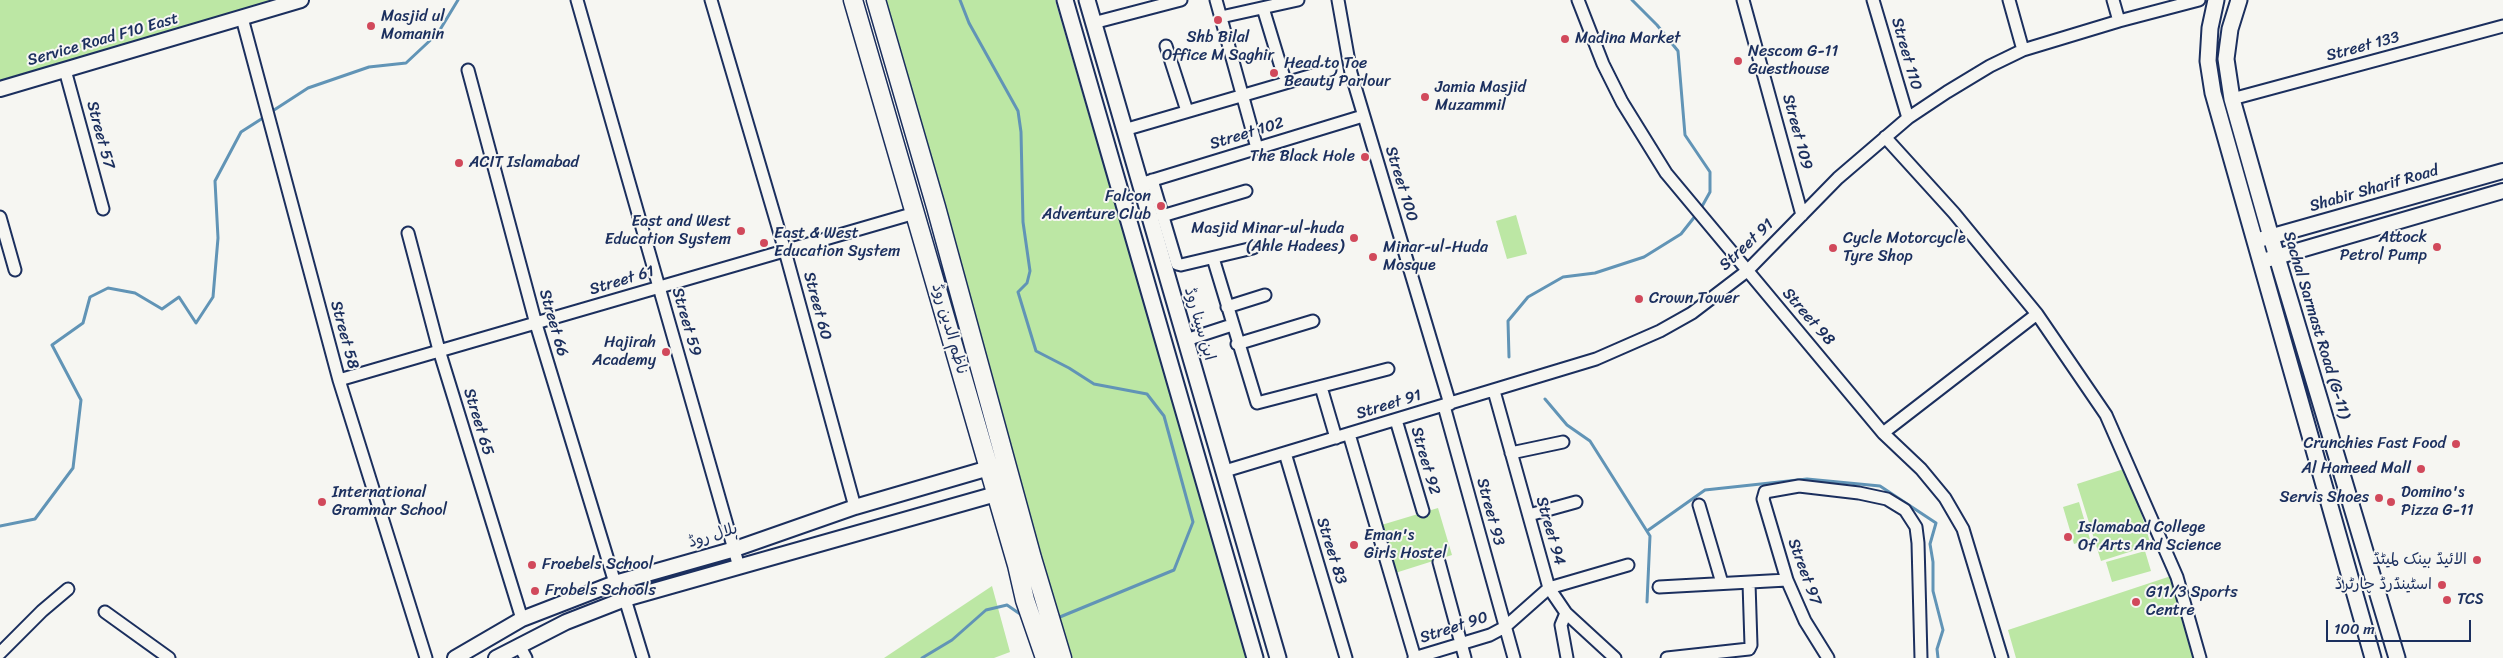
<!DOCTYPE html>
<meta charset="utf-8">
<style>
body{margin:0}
#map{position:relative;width:2503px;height:658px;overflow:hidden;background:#f6f6f2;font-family:Sriracha,sans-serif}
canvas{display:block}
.scale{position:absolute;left:2326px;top:620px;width:145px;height:22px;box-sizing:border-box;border:2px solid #1b2f5e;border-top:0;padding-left:6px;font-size:15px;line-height:18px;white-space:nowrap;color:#1b2f5e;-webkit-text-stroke:4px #f6f6f2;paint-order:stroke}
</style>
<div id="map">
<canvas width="2503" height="658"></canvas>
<div class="scale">100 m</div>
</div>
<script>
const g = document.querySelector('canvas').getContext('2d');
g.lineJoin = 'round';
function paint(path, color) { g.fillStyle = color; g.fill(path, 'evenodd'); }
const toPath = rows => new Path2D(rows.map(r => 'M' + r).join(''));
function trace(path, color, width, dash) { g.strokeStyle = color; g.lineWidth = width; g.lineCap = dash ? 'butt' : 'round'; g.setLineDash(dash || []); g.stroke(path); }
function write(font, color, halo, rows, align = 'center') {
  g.font = font + ' Sriracha,"Playpen Sans Arabic",sans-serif'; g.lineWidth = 4; g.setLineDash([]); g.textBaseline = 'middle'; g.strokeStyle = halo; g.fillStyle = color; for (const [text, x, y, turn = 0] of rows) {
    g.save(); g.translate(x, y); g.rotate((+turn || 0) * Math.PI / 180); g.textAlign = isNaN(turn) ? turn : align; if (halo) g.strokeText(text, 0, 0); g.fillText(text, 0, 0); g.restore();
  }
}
const green = toPath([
 [0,0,273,0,0,80],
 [882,0,1055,0,1248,658,1071,658],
 [1516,215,1527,254,1507,259,1496,221],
 [2127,468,2151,545,2101,561,2077,484],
 [2079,502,2090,539,2074,544,2063,507],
 [1438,508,1452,555,1392,574,1378,526],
 [2145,551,2151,571,2112,582,2106,562],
 [2174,575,2196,658,2016,658,2008,630],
 [992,586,1010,652,994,658,884,658]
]);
const stream = toPath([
 [960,0,969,23,1018,111,1021,132,1023,222,1030,271,1027,283,1018,292,1036,351,1069,368,1094,384,1147,394,1164,416,1193,522,1174,570,1055,619],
 [1632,0,1657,25,1678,51,1685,135,1710,172,1710,192,1700,210],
 [271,112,308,88,369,67,406,63,438,33,458,0],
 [1509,357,1508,321,1528,297,1563,277,1595,273,1644,257,1681,234,1696,215],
 [1545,399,1567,425,1590,441,1650,536,1647,602],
 [0,526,35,519,73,468,81,400,52,345,83,323,90,297,108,288,135,293,162,309,179,297,196,323,213,297,218,238,215,181,241,132,266,116],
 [1647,531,1705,490,1807,479,1880,486,1936,523,1930,544,1933,562,1933,591,1943,630,1937,649,1938,658],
 [922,658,952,640,986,610,1007,605,1023,616]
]);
const minor = toPath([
 [577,0,739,567],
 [711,0,785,251,855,507],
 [1216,0,1257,148],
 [1338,0,1351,73,1450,404],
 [1578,0,1603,64,1622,102,1666,173,1883,433,1921,469,1945,498,1963,529,2002,658],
 [1743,0,1802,215],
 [1873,0,1908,118],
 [2009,0,2023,50],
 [2113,0,2119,21],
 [1263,8,1283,74],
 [1221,17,1298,0],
 [242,18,339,380,426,658],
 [1093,23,1181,0],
 [1166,46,1187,111],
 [65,70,103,209],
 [468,70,536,324,615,583],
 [2232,99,2503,26],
 [1124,130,1330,70],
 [1885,137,1954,213,2037,314,2106,415,2177,577,2200,658],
 [1152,180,1177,264,1181,265,1253,248],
 [1140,184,1363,116],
 [1162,216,1246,191],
 [0,217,15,270],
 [408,233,439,350,522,619],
 [1213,258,1257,403,1388,369],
 [1227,307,1265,295],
 [1186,340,1232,325],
 [1237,344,1313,321],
 [339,380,915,213],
 [1321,387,1336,438],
 [1494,391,1549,588,1566,613,1615,658],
 [1444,406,1514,658],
 [1396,420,1423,511],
 [1883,433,2037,314],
 [1349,434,1415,658],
 [1285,453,1346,658],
 [1511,453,1563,442],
 [1225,471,1596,359,1660,331,1692,313,1747,271,1838,178,1908,118,1947,92,1990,66,2023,50,2119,21,2199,0],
 [1699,505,1722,583],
 [1529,515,1576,502],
 [1439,562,1465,658],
 [1659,587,1787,580],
 [625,599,643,658],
 [105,612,169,658],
 [1566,613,1561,625,1567,658],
 [519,645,526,658],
 [0,653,42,611,68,589],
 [1414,658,1490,635,1505,627,1549,588,1628,565],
 [1667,658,1749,649,1751,645,1749,583],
 [1828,658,1805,621,1787,580,1763,499,1765,492,1799,486,1859,493,1887,499,1905,510,1916,527,1918,543,1921,658]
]);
const tertiary = toPath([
 [0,89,301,0],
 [2255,241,2503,171],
 [2266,260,2503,191],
 [455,658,522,619,615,583,735,549,855,507,989,468],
 [496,658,566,622,625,599,996,494]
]);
const secondary = toPath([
 [1065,0,1255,658],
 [1087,0,1278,658],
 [2216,0,2210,28,2208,61,2213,93,2373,658],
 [2239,0,2230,29,2226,59,2232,99,2271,237,2397,658]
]);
const primary = toPath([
 [853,0,1017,565,1025,600,1045,658],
 [876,0,936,207,1032,558,1062,658]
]);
const markers = [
 [1218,20,5,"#d1495b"],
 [371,26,5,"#d1495b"],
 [1565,39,5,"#d1495b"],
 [1738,61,5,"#d1495b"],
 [1274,73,5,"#d1495b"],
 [1425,97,5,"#d1495b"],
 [1365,157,5,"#d1495b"],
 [459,163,5,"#d1495b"],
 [1161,206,5,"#d1495b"],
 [741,231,5,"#d1495b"],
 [1354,238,5,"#d1495b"],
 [764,243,5,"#d1495b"],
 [2437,247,5,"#d1495b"],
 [1833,248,5,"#d1495b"],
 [1373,257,5,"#d1495b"],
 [1639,299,5,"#d1495b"],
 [666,352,5,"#d1495b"],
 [2456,444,5,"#d1495b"],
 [2421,469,5,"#d1495b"],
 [2379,498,5,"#d1495b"],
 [322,502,5,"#d1495b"],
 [2391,502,5,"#d1495b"],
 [2068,537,5,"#d1495b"],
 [1354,545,5,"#d1495b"],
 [2477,560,5,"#d1495b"],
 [532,565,5,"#d1495b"],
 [2442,585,5,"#d1495b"],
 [535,591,5,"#d1495b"],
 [2447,600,5,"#d1495b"],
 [2136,602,5,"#d1495b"]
];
const poiNames = [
 ["Masjid ul",381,17],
 ["Momanin",381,35],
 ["Shb Bilal",1218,38,"center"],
 ["Office M Saghir",1218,56,"center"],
 ["Madina Market",1575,39],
 ["Nescom G-11",1748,52],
 ["Guesthouse",1748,70],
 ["Head to Toe",1284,64],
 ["Beauty Parlour",1284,82],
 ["Jamia Masjid",1435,88],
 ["Muzammil",1435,106],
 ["The Black Hole",1355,157,"right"],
 ["ACIT Islamabad",469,163],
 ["Falcon",1151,197,"right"],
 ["Adventure Club",1151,215,"right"],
 ["East and West",731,222,"right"],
 ["Education System",731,240,"right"],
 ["Masjid Minar-ul-huda",1344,229,"right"],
 ["(Ahle Hadees)",1344,247,"right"],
 ["East & West",774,234],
 ["Education System",774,252],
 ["Attock",2427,238,"right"],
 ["Petrol Pump",2427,256,"right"],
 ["Cycle Motorcycle",1843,239],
 ["Tyre Shop",1843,257],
 ["Minar-ul-Huda",1383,248],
 ["Mosque",1383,266],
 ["Crown Tower",1649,299],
 ["Hajirah",656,343,"right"],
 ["Academy",656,361,"right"],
 ["Crunchies Fast Food",2446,444,"right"],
 ["Al Hameed Mall",2411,469,"right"],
 ["International",332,493],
 ["Grammar School",332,511],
 ["Domino's",2401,493],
 ["Pizza G-11",2401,511],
 ["Servis Shoes",2369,498,"right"],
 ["Islamabad College",2078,528],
 ["Of Arts And Science",2078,546],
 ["Eman's",1364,536],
 ["Girls Hostel",1364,554],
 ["الائیڈ بینک لمیٹڈ",2467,560,"right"],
 ["Froebels School",542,565],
 ["اسٹینڈرڈ چارٹرڈ",2432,585,"right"],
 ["Frobels Schools",545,591],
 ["G11/3 Sports",2146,593],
 ["Centre",2146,611],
 ["TCS",2457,600]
];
const streetNames = [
 ["Service Road F10 East",103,40,-16],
 ["Street 133",2363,47,-15],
 ["Street 110",1906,54,74],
 ["Street 109",1797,132,75],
 ["Street 102",1247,134,-17],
 ["Street 57",100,135,75],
 ["Street 100",1401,184,73],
 ["Shabir Sharif Road",2374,189,-16],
 ["Street 91",1747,245,-43],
 ["Street 61",622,281,-17],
 ["Street 60",817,306,75],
 ["Street 98",1808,317,49],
 ["Street 59",686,322,74],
 ["Street 66",553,323,74],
 ["ابن سینا روڈ",1199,324,74],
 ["Sachal Sarmast Road (G-11)",2316,325,73],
 ["ناظم الدین روڈ",949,329,74],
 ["Street 58",344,335,75],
 ["Street 91",1389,405,-17],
 ["Street 65",478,422,73],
 ["Street 92",1425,461,74],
 ["Street 93",1490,512,75],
 ["Street 94",1550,531,74],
 ["ہلال روڈ",713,536,-17],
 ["Street 83",1331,551,73],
 ["Street 97",1804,572,70],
 ["Street 90",1454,628,-18]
];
paint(green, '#bce7a4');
trace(stream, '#6194b6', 3);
trace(minor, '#1b2f5e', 15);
trace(tertiary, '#1b2f5e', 18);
trace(secondary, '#1b2f5e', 19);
trace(primary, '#1b2f5e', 21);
trace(minor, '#f6f6f2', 11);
trace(tertiary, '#f6f6f2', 14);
trace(secondary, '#f6f6f2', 15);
trace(primary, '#f6f6f2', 18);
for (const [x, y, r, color] of markers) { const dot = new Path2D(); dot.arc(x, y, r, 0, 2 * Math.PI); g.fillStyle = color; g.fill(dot); trace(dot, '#f6f6f2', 2); }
write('16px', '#1b2f5e', '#f6f6f2', poiNames, 'left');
write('16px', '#1b2f5e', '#f6f6f2', streetNames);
</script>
